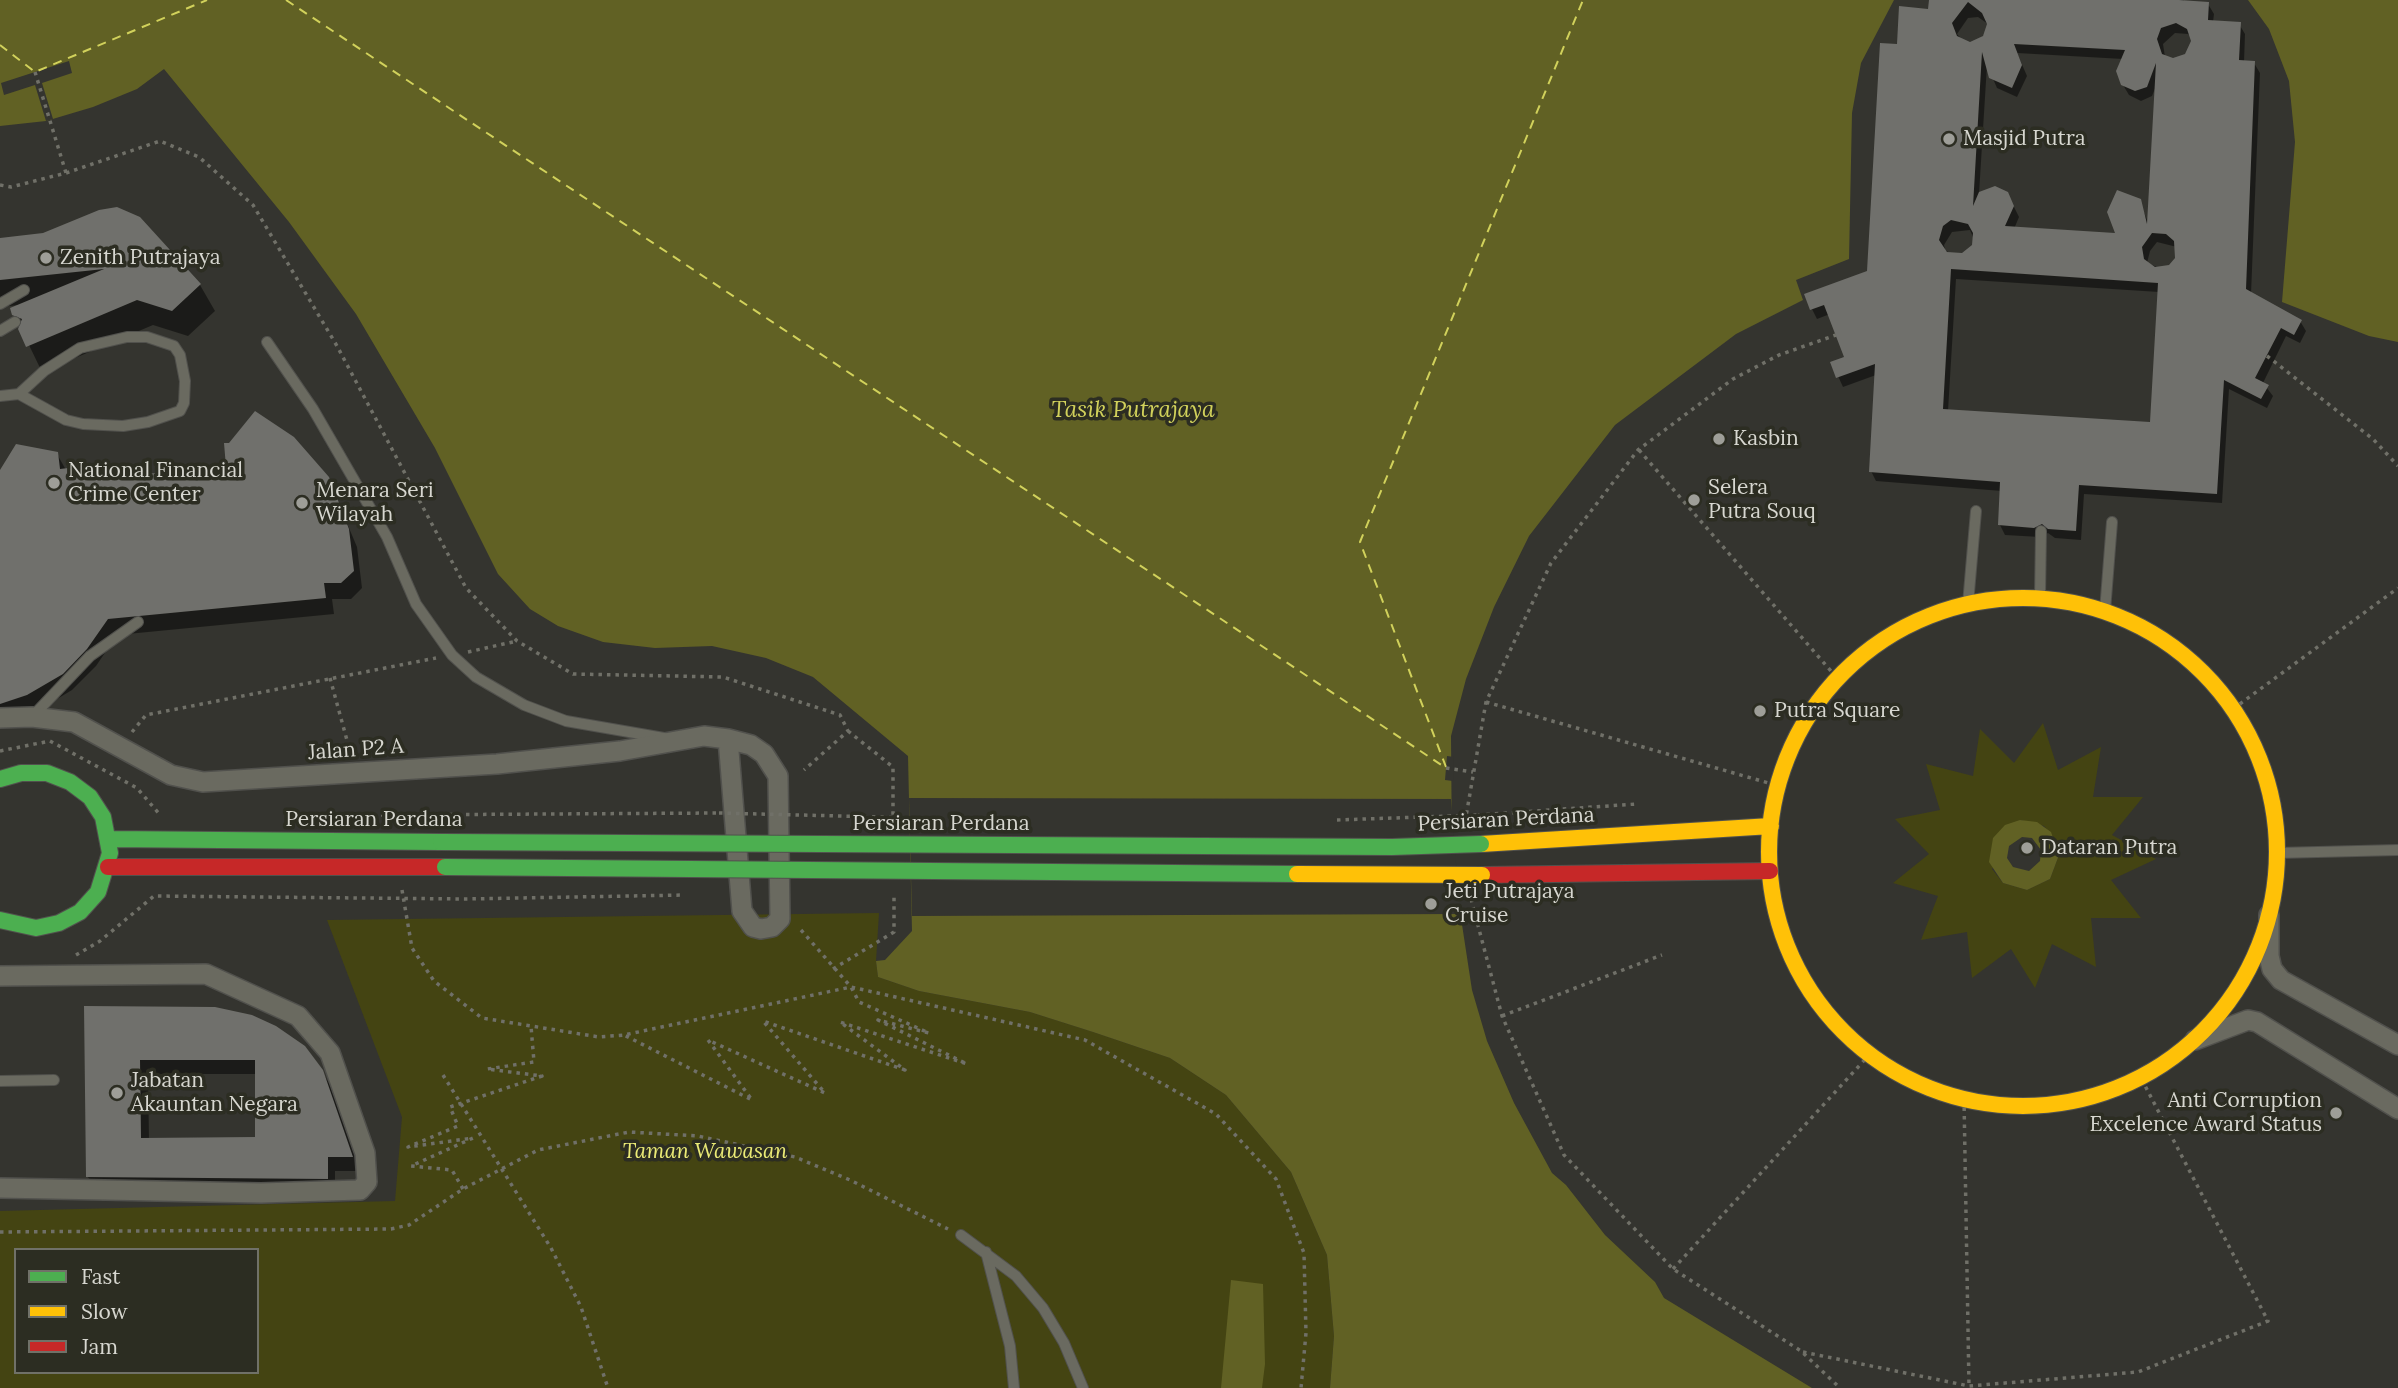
<!DOCTYPE html>
<style>
body{margin:0}
#map{position:relative;width:2398px;height:1388px;overflow:hidden;background:#34342f;font-family:Lora,serif}
canvas{display:block}
.legend{position:absolute;left:14px;top:1248px;width:245px;height:126px;box-sizing:border-box;background:#2c2d22;border:2px solid #707168;margin:0;padding:9px 12px;list-style:none;font-size:21px;color:#d7d7d0}
.legend li{display:flex;align-items:center;gap:14px;height:35px}
.legend b{width:35px;border:2px solid #707168}
</style>
<div id="map">
<canvas width="2398" height="1388"></canvas>
<ul class="legend">
<li><b style="height:9px;background:#4caf50"></b>Fast</li>
<li><b style="height:9px;background:#ffc107"></b>Slow</li>
<li><b style="height:9px;background:#c62828"></b>Jam</li>
</ul>
</div>
<script>
const g = document.querySelector('canvas').getContext('2d');
g.lineJoin = 'round';
function paint(path, color) { g.fillStyle = color; g.fill(path, 'evenodd'); }
const toPath = rows => new Path2D(rows.map(r => 'M' + r).join(''));
function trace(path, color, width, dash) { g.strokeStyle = color; g.lineWidth = width; g.lineCap = dash ? 'butt' : 'round'; g.setLineDash(dash || []); g.stroke(path); }
function write(font, color, halo, rows, align = 'center') {
  g.font = font + ' Lora,serif'; g.lineWidth = 7; g.setLineDash([]); g.textBaseline = 'middle'; g.strokeStyle = halo; g.fillStyle = color; for (const [text, x, y, turn = 0] of rows) {
    g.save(); g.translate(x, y); g.rotate((+turn || 0) * Math.PI / 180); g.textAlign = isNaN(turn) ? turn : align; if (halo) g.strokeText(text, 0, 0); g.fillText(text, 0, 0); g.restore();
  }
}
const green = toPath([
 [2043,723,2058,770,2101,747,2093,797,2143,797,2112,835,2156,859,2111,880,2141,918,2091,918,2096,967,2052,944,2035,988,2011,949,1972,978,1967,932,1921,940,1938,896,1893,883,1929,854,1895,819,1940,810,1926,764,1973,776,1980,729,2014,763],
 [2020,820,2044,826,2055,839,2059,855,2050,879,2027,890,2003,883,1992,869],
 [879,913,876,961,878,977,919,991,1030,1012,1093,1032,1170,1058,1226,1095,1291,1172,1327,1255,1334,1336,1330,1388,0,1388,0,1211,395,1201,402,1117,327,920],
 [16,1250,257,1250,257,1372,16,1372]
]);
const water = toPath([
 [0,0,1894,0,1861,63,1852,113,1849,259,1796,280,1803,300,1736,334,1615,425,1529,536,1494,607,1466,679,1451,736,1452,859,1472,990,1487,1041,1514,1103,1552,1173,1566,1185,1605,1235,1655,1282,1664,1298,1812,1388,1330,1388,1334,1336,1327,1255,1291,1172,1226,1095,1170,1058,1093,1032,1030,1012,919,991,878,977,876,961,885,960,912,931,908,756,813,677,766,658,712,646,655,648,603,642,558,626,530,609,498,574,435,448,356,314,289,222,164,69,137,89,93,107,46,121,0,126],
 [2248,0,2398,0,2398,342,2369,336,2282,302,2295,142,2289,81,2269,29],
 [2020,820,2037,822,2051,832,2059,855,2050,879,2027,890,2003,883,1989,862,1993,838,2005,825],
 [2022,837,2032,838,2041,850,2040,861,2029,871,2013,867,2007,858,2009,846],
 [1231,1280,1263,1284,1265,1364,1262,1388,1221,1388]
]);
const pier = toPath([
 [69,61,72,73,42,83,53,119,46,121,35,85,4,95,1,83],
 [1447,756,1454,757,1453,781,1445,780],
 [909,798,1451,799,1460,914,912,916]
]);
const shadow = toPath([
 [1931,0,2184,0,2184,3,2208,4,2214,14,2213,22,2239,24,2245,34,2244,62,2254,63,2260,73,2251,294,2300,321,2306,331,2300,343,2286,336,2263,383,2273,396,2267,408,2229,389,2222,503,2084,494,2081,540,2055,538,2048,533,2040,537,2005,535,2000,525,2002,491,1876,481,1871,471,1876,375,1843,387,1832,363,1846,358,1830,314,1817,319,1812,309,1869,272,1898,46,1930,11],
 [1978,17,1988,24,1988,30,1978,42,1966,44,1957,34,1968,18],
 [2175,33,2188,34,2192,37,2192,46,2186,56,2173,60,2165,57,2163,44],
 [2017,53,2123,59,2123,85,2129,95,2141,101,2152,96,2156,86,2148,222,2139,201,2117,235,2014,229,2019,217,2007,193,1979,194,1987,65,1997,88,2017,97,2027,76],
 [1970,230,1975,242,1970,251,1954,256,1945,250,1944,245,1952,232],
 [2157,242,2177,247,2174,263,2162,269,2147,263,2150,251],
 [1956,279,2159,292,2151,424,1948,411],
 [139,219,200,285,215,311,188,336,153,325,42,372,14,314,19,305,0,307,0,240],
 [57,454,66,470,84,468,91,480,328,478,357,547,362,588,351,599,332,599,334,614,117,635,96,666,72,690,37,711,0,721,0,471],
 [85,1008,322,1071,331,1087,360,1171,335,1171,335,1193,96,1191,88,1177],
 [148,1074,257,1074,257,1139,149,1140]
]);
const ferry = toPath([
 [286,0,1446,768],
 [0,45,35,72,207,0],
 [1446,767,1360,542,1583,0]
]);
const building = toPath([
 [1929,0,2179,0,2209,2,2208,20,2241,22,2239,60,2255,61,2246,289,2302,320,2294,335,2281,328,2255,378,2269,385,2261,399,2224,380,2217,494,2079,485,2076,531,2048,529,2042,524,2034,528,1998,525,2000,482,1869,472,1875,364,1836,378,1830,362,1844,357,1824,305,1810,310,1804,294,1867,271,1880,43,1897,44,1899,6,1928,9],
 [1968,2,1982,13,1987,24,1983,36,1970,42,1957,36,1952,23],
 [2176,23,2187,29,2191,41,2185,54,2173,58,2162,54,2157,39,2161,28],
 [2014,44,2125,50,2116,71,2121,85,2135,91,2147,87,2156,63,2147,224,2141,199,2117,190,2107,212,2115,233,2005,226,2014,206,2008,192,1995,186,1979,192,1973,206,1982,52,1989,78,2012,88,2022,65],
 [1951,220,1968,224,1973,233,1972,245,1962,253,1947,252,1939,240,1943,226],
 [2152,233,2166,234,2174,241,2175,258,2169,265,2155,267,2144,259,2142,247],
 [1951,269,2158,283,2150,422,1943,409],
 [117,207,140,217,201,284,172,311,137,300,26,347,18,329,22,319,12,315,10,308,104,269,0,280,0,238,43,233,99,210],
 [255,411,294,437,329,477,349,529,354,571,341,583,324,583,326,598,108,619,87,649,63,674,27,695,0,704,0,470,16,444,58,452,60,469,85,466,87,479,226,467,224,443,229,443],
 [84,1006,215,1007,252,1015,276,1026,305,1046,323,1070,353,1157,328,1157,328,1179,86,1177],
 [140,1060,255,1060,255,1137,141,1138]
]);
const path = toPath([
 [35,72,66,173],
 [0,185,11,187,66,173,160,141,199,157,253,205,337,346,466,588,517,641,573,674,723,677,840,715,848,731,804,770],
 [2267,356,2373,439,2398,466],
 [1639,450,1837,678],
 [468,652,517,641],
 [330,678,351,755],
 [1486,702,1779,786],
 [2233,709,2398,588],
 [848,731,893,767,893,823],
 [132,732,146,715,436,658],
 [0,751,50,741,137,788,161,816],
 [1446,768,1473,772],
 [381,815,717,813],
 [1478,815,1636,804],
 [1465,822,1486,702,1551,563,1638,450,1733,379,1779,355,1836,335],
 [402,890,412,948,434,981,482,1018,599,1037,624,1035,851,987,859,1002,929,1033,878,1020,967,1064,840,1022,905,1070,763,1021,825,1093,708,1040,752,1100,624,1035],
 [1471,899,1502,1016,1564,1155,1673,1269,1801,1351,1840,1388],
 [801,930,851,987,1085,1040,1216,1114,1276,1179,1304,1253,1306,1333,1301,1388],
 [76,955,100,941,154,896,465,899,684,895],
 [833,969,894,932,894,893],
 [1502,1016,1662,955],
 [443,1075,551,1248,581,1307,608,1388],
 [1964,1099,1969,1386],
 [463,1189,452,1170,411,1166,473,1138,408,1147,458,1126,450,1107,542,1076,487,1069,534,1062,531,1026],
 [0,1232,391,1229,409,1225,463,1189,538,1150,629,1132,698,1136,795,1157,850,1180,948,1229],
 [1673,1269,1870,1054],
 [1803,1352,1969,1386,2138,1372,2268,1321,2141,1078]
]);
const lane = toPath([
 [0,304,24,290],
 [0,331,15,322],
 [267,342,313,409,387,537,416,604,452,655,476,677,524,705,566,721,664,738],
 [0,396,19,394,66,420,83,424,123,426,148,422,180,411,184,403,185,381,180,355,174,346,147,337,127,337,80,348,44,371,19,394],
 [2040,598,2041,531],
 [1968,604,1976,511],
 [2105,611,2112,522],
 [32,717,90,656,138,622],
 [2277,853,2398,850],
 [0,1081,54,1080],
 [961,1235,1016,1276,1043,1308,1064,1343,1083,1388],
 [986,1252,1010,1346,1014,1388]
]);
const street = toPath([
 [0,718,32,717,74,722,171,775,203,782,497,764,620,751,704,736,728,739,751,745,764,754,778,776,780,919,772,927,761,929,753,927,742,911,728,739],
 [2269,915,2269,956,2272,969,2281,980,2398,1045],
 [0,976,206,974,298,1016,330,1053,365,1153,367,1182,360,1190,261,1193,0,1188],
 [2195,1040,2248,1020,2257,1022,2398,1109]
]);
const fast = toPath([
 [0,779,21,773,47,773,70,782,90,797,103,817,110,853,98,892,80,912,59,923,36,928,0,920],
 [109,839,441,842]
]);
const slow = toPath([
 '1769 852a254 254 0 1 1 508 0a254 254 0 1 1-508 0Z',
 [1481,844,1771,826]
]);
const jam = toPath([
 [108,867,445,867],
 [1482,875,1770,871]
]);
const pathBridge = toPath([
 [719,813,920,818],
 [1337,820,1478,815]
]);
const fastBridge = toPath([
 [441,842,1392,847,1481,844],
 [445,867,1297,874]
]);
const slowBridge = toPath([
 [1297,874,1482,875]
]);
const markers = [
 [1949,139,7,"#9e9e98"],
 [46,258,7,"#9e9e98"],
 [1719,439,7,"#9e9e98"],
 [54,483,7,"#9e9e98"],
 [1694,500,7,"#9e9e98"],
 [302,503,7,"#9e9e98"],
 [1760,711,7,"#9e9e98"],
 [2027,848,7,"#9e9e98"],
 [1431,904,7,"#9e9e98"],
 [117,1093,7,"#9e9e98"],
 [2336,1113,7,"#9e9e98"]
];
const poiNames = [
 ["Masjid Putra",1963,139],
 ["Zenith Putrajaya",60,258],
 ["Kasbin",1733,439],
 ["National Financial",68,471],
 ["Crime Center",68,495],
 ["Selera",1708,488],
 ["Putra Souq",1708,512],
 ["Menara Seri",316,491],
 ["Wilayah",316,515],
 ["Putra Square",1774,711],
 ["Dataran Putra",2041,848],
 ["Jeti Putrajaya",1445,892],
 ["Cruise",1445,916],
 ["Jabatan",131,1081],
 ["Akauntan Negara",131,1105],
 ["Anti Corruption",2322,1101,"right"],
 ["Excelence Award Status",2322,1125,"right"]
];
const streetNames = [
 ["Jalan P2 A",356,750,-4],
 ["Persiaran Perdana",374,820],
 ["Persiaran Perdana",1506,820,-3],
 ["Persiaran Perdana",941,824]
];
const parkNames = [
 ["Taman Wawasan",705,1152]
];
const waterNames = [
 ["Tasik Putrajaya",1133,410]
];
paint(green, '#444412');
paint(water, '#616124');
paint(pier, '#34342f');
paint(shadow, '#0007');
trace(ferry, '#d1d15b', 2, [9, 7]);
paint(building, '#70706c');
trace(lane, '#51514d', 12);
trace(street, '#51514d', 22);
trace(fast, '#51514d', 18);
trace(slow, '#51514d', 18);
trace(jam, '#51514d', 18);
trace(path, '#707068', 3.5, [3.5, 5]);
trace(lane, '#6a6a60', 10);
trace(street, '#6a6a60', 19);
trace(fast, '#4caf50', 16);
trace(slow, '#ffc107', 16);
trace(jam, '#c62828', 16);
trace(fastBridge, '#51514d', 18, []);
trace(slowBridge, '#51514d', 18, []);
trace(pathBridge, '#707068', 3.5, [3.5, 5]);
trace(fastBridge, '#4caf50', 16);
trace(slowBridge, '#ffc107', 16);
for (const [x, y, r, color] of markers) { const dot = new Path2D(); dot.arc(x, y, r, 0, 2 * Math.PI); g.fillStyle = color; g.fill(dot); trace(dot, '#2c2d22', 2.5); }
write('21px', '#d7d7d0', '#2c2d22', poiNames, 'left');
write('21px', '#d7d7d0', '#2c2d22', streetNames);
write('italic 21px', '#ebeb76', '#2c2d22', parkNames);
write('italic 23px', '#d1d15b', '#2c2d22', waterNames);
</script>
